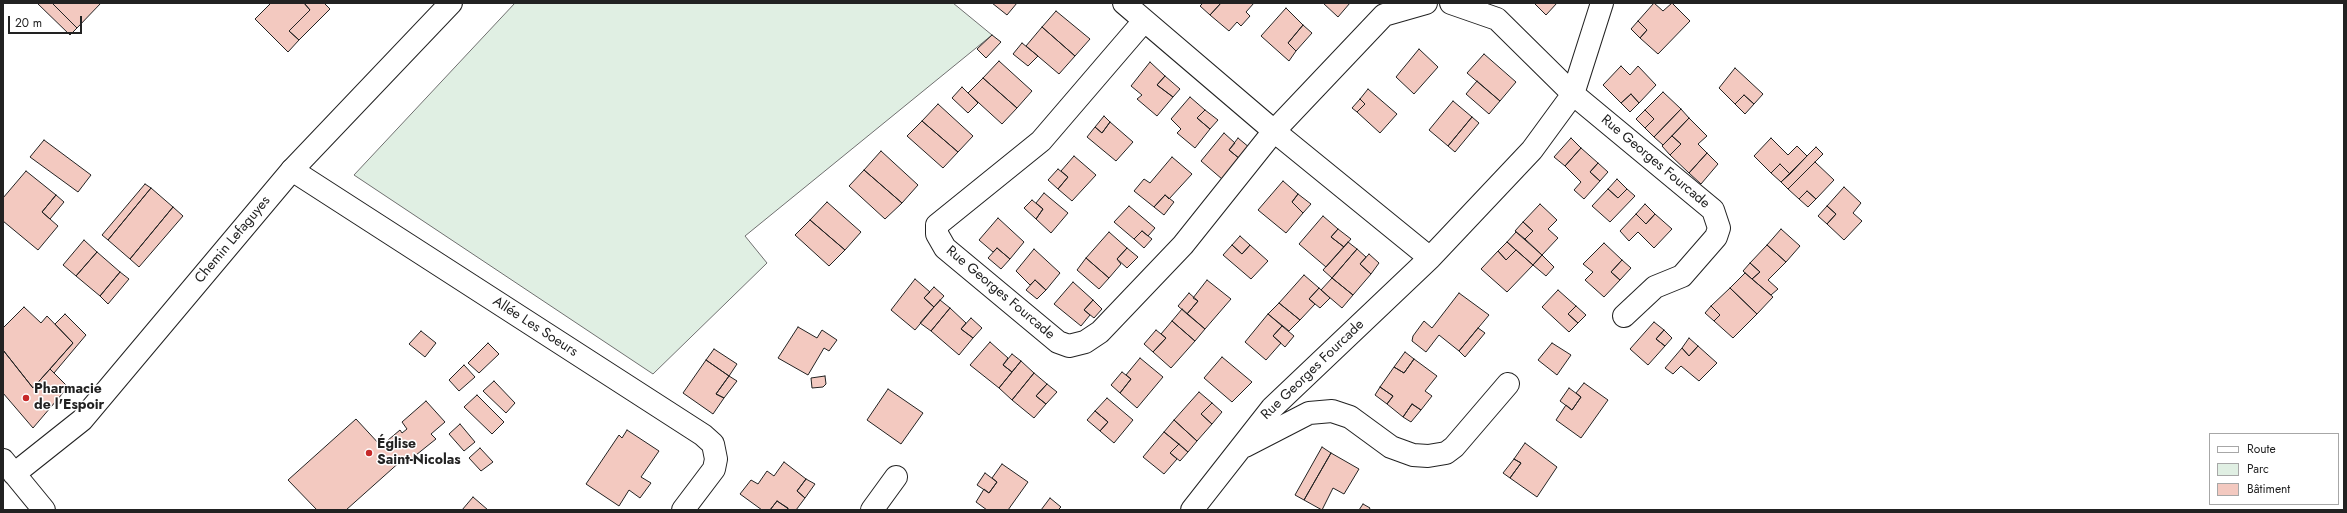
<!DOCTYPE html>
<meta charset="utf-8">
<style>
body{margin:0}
#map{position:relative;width:2347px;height:513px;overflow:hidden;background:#fff;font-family:Jost,sans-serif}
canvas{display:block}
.frame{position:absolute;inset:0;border:4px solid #222;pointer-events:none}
.legend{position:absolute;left:2209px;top:433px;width:130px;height:72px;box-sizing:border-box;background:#fff;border:1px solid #a7a7a7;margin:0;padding:5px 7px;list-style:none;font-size:12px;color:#222}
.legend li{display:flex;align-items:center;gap:8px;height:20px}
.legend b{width:20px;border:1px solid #a7a7a7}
.scale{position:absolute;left:8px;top:16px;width:74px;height:18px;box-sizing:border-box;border:2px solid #222;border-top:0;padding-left:5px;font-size:12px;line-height:14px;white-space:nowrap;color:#222;-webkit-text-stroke:3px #fff;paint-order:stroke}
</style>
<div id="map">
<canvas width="2347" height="513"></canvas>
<div class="frame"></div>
<ul class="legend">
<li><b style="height:5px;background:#fff"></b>Route</li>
<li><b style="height:11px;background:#e0efe3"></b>Parc</li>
<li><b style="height:11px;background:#f3c9c0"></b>Bâtiment</li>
</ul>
<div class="scale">20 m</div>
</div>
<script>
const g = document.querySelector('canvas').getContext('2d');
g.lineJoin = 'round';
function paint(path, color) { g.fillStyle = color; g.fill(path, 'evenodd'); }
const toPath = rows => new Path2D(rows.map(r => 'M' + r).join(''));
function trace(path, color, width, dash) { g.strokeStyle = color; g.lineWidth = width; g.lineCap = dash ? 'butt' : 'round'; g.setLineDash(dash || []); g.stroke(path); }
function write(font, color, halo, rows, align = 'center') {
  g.font = font + ' Jost,sans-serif'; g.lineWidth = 3; g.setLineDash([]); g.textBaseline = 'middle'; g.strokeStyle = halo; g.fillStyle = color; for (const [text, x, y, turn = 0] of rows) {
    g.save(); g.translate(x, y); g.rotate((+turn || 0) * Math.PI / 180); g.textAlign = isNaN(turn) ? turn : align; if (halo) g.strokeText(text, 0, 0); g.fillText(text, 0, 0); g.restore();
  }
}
const green = toPath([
 [515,3,953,3,992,35,745,236,767,263,653,374,354,175,515,3]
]);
const building = toPath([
 [37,3,52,3,77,28,70,35,37,3],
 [52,3,101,3,77,28,52,3],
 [271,3,304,3,310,10,289,31,299,40,288,52,255,19,271,3],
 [304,3,324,3,330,9,299,40,289,31,310,10,304,3],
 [992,3,1017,3,1007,15,992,3],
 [1203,3,1221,3,1210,15,1200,6,1203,3],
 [1221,3,1254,3,1246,12,1250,16,1241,26,1237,22,1229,31,1210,15,1221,3],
 [1323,3,1350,3,1338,17,1323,3],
 [1534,3,1557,3,1546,15,1534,3],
 [1654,3,1663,11,1672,3,1690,21,1658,54,1640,38,1647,30,1638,21,1654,3],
 [1286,8,1303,25,1288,43,1296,51,1289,61,1261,36,1286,8],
 [1056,11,1090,39,1075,56,1042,27,1056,11],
 [1638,21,1647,30,1640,38,1631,29,1638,21],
 [1303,25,1312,33,1296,51,1288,43,1303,25],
 [1042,27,1075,56,1059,74,1026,46,1042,27],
 [992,35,1001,42,986,58,977,49,992,35],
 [1022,43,1038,56,1028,66,1013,54,1022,43],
 [1419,49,1438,67,1414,94,1396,77,1419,49],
 [1484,54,1516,82,1500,101,1467,73,1484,54],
 [999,61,1032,91,1017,108,983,78,999,61],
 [1150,62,1165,76,1157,85,1173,97,1157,116,1137,99,1142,95,1131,86,1150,62],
 [1621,66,1630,75,1638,66,1656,85,1639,103,1631,94,1621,103,1603,85,1621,66],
 [1735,68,1763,94,1754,104,1744,95,1735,104,1719,88,1735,68],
 [1165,76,1180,89,1173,97,1157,85,1165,76],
 [983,78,1017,108,1002,124,968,93,983,78],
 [1477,81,1500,101,1489,114,1466,94,1477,81],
 [962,87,978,103,968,113,952,98,962,87],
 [1368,89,1397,114,1380,133,1357,112,1365,104,1360,99,1368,89],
 [1663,92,1681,109,1654,137,1645,128,1654,119,1645,110,1663,92],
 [1631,94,1639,103,1630,112,1621,103,1631,94],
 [1744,95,1754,104,1745,114,1735,104,1744,95],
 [1190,97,1205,110,1197,118,1210,129,1195,148,1177,133,1181,129,1171,119,1190,97],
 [1360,99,1365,104,1357,112,1352,108,1360,99],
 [1453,101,1472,117,1448,146,1429,130,1453,101],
 [938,104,973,136,958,152,922,121,938,104],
 [1681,109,1689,118,1663,145,1654,137,1681,109],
 [1205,110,1218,120,1210,129,1197,118,1205,110],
 [1645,110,1654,119,1645,128,1636,119,1645,110],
 [1104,116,1110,122,1102,133,1095,127,1104,116],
 [1472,117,1479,123,1455,152,1448,146,1472,117],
 [1689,118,1707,136,1698,144,1707,153,1689,173,1670,155,1681,144,1672,136,1689,118],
 [922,121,958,152,943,168,907,136,922,121],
 [1110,122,1133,142,1116,161,1087,137,1095,127,1102,133,1110,122],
 [1224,133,1235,143,1229,150,1240,159,1222,179,1201,161,1224,133],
 [1672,136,1681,144,1670,155,1662,146,1672,136],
 [1238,138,1250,148,1240,159,1229,150,1238,138],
 [1571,138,1581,148,1565,166,1554,157,1571,138],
 [1771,138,1788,155,1797,146,1807,156,1790,174,1780,164,1771,173,1754,156,1771,138],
 [44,140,91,175,78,192,30,157,44,140],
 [1816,147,1823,154,1788,189,1781,182,1816,147],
 [1581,148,1598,163,1590,172,1600,181,1584,199,1574,190,1581,182,1565,166,1581,148],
 [881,151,918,185,902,203,864,170,881,151],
 [1707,153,1718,164,1701,184,1689,173,1707,153],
 [1074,156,1096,175,1072,201,1058,189,1068,177,1061,171,1074,156],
 [1172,157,1192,174,1169,199,1165,195,1154,207,1134,191,1144,179,1150,183,1172,157],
 [1815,162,1834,180,1816,199,1807,191,1799,199,1788,189,1815,162],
 [1598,163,1608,172,1600,181,1590,172,1598,163],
 [1780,164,1790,174,1781,182,1771,173,1780,164],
 [1058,169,1068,177,1058,189,1048,180,1058,169],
 [864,170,902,203,885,219,849,186,864,170],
 [26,171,56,195,42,212,58,226,38,250,3,221,3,198,26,171],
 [1617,179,1627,189,1618,198,1608,189,1617,179],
 [1283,181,1298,194,1292,202,1303,213,1286,233,1258,210,1283,181],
 [145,184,151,188,108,240,102,235,145,184],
 [1844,187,1861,203,1853,213,1862,221,1844,240,1827,224,1836,214,1827,206,1844,187],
 [151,188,173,207,130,259,108,240,151,188],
 [1608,189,1618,198,1627,189,1635,196,1610,222,1592,206,1608,189],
 [1807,191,1816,199,1808,207,1799,199,1807,191],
 [1044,193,1068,213,1051,233,1036,219,1043,209,1036,203,1044,193],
 [1298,194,1311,204,1303,213,1292,202,1298,194],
 [56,195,64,202,50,219,42,212,56,195],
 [1165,195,1174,202,1164,215,1154,207,1165,195],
 [1032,200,1043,209,1036,219,1024,208,1032,200],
 [827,202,861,232,845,250,810,220,827,202],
 [1540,204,1557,220,1548,229,1558,238,1542,255,1525,239,1533,231,1523,222,1540,204],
 [1645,204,1655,214,1646,224,1636,214,1645,204],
 [1129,206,1155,228,1148,236,1142,231,1134,239,1114,222,1129,206],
 [1827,206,1836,214,1827,224,1818,216,1827,206],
 [173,207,183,216,139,267,130,259,173,207],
 [1636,214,1646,224,1655,214,1672,229,1654,248,1638,232,1629,241,1620,231,1636,214],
 [1323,216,1338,229,1331,237,1344,247,1326,267,1299,244,1323,216],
 [998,218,1024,242,1010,259,997,248,993,252,979,240,998,218],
 [810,220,845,250,829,266,795,235,810,220],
 [1523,222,1533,231,1525,239,1515,231,1523,222],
 [1338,229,1351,239,1344,247,1331,237,1338,229],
 [1781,229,1800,246,1786,262,1767,245,1781,229],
 [1142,231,1152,239,1144,248,1134,239,1142,231],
 [1109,232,1127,248,1117,259,1121,264,1109,278,1086,258,1109,232],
 [1516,232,1542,255,1533,265,1507,242,1516,232],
 [1240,236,1250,245,1242,254,1232,245,1240,236],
 [84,240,97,252,76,276,63,265,84,240],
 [1348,242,1357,249,1332,278,1323,270,1348,242],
 [1507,242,1516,250,1506,260,1498,251,1507,242],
 [1604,243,1622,260,1611,272,1620,280,1604,297,1585,280,1593,272,1583,264,1604,243],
 [1232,245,1242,254,1250,245,1268,261,1251,279,1223,255,1232,245],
 [1767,245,1786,262,1768,280,1778,289,1771,295,1752,279,1760,272,1750,263,1767,245],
 [997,248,1010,259,1001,269,988,258,997,248],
 [1127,248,1138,257,1127,268,1117,259,1127,248],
 [1034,249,1060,273,1046,290,1035,280,1030,285,1016,271,1034,249],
 [1357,249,1366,257,1360,264,1371,274,1353,295,1332,278,1357,249],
 [1516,250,1533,265,1507,292,1481,269,1498,251,1506,260,1516,250],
 [97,252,120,272,100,296,76,276,97,252],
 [1369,254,1379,263,1371,274,1360,264,1369,254],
 [1542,255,1554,267,1546,276,1533,265,1542,255],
 [1086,258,1109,278,1099,289,1077,270,1086,258],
 [1622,260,1631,268,1620,280,1611,272,1622,260],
 [1750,263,1760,272,1752,279,1743,271,1750,263],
 [120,272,129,279,108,304,100,296,120,272],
 [1745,273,1773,297,1757,314,1730,288,1745,273],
 [1304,275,1319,288,1309,299,1315,304,1300,320,1279,303,1304,275],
 [1332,278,1353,295,1342,308,1321,290,1332,278],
 [915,279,930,292,924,298,934,307,915,330,891,310,915,279],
 [1035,280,1046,290,1037,299,1026,290,1035,280],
 [1207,280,1231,299,1205,329,1187,314,1198,301,1193,298,1207,280],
 [1073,282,1093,300,1084,310,1090,315,1081,326,1054,304,1073,282],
 [934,287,944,296,934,307,924,298,934,287],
 [1319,288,1330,298,1320,308,1309,299,1319,288],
 [1730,288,1757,314,1733,338,1714,321,1720,315,1711,306,1730,288],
 [1558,290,1576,306,1568,314,1578,323,1569,332,1542,307,1558,290],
 [1189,293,1198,301,1187,314,1178,306,1189,293],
 [1459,293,1489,315,1459,351,1439,335,1426,352,1412,341,1413,336,1424,321,1432,328,1459,293],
 [940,300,950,308,931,331,920,323,940,300],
 [1093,300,1102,309,1094,318,1084,310,1093,300],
 [1279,303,1300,320,1289,331,1268,314,1279,303],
 [1576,306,1586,315,1578,323,1568,314,1576,306],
 [1711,306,1720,315,1714,321,1705,313,1711,306],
 [24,307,41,323,47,316,73,343,33,388,3,350,3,328,24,307],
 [950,308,966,323,961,329,973,338,959,355,931,331,950,308],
 [1182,309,1205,329,1195,341,1172,321,1182,309],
 [65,314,86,335,54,373,50,369,73,343,55,324,65,314],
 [1268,314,1282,326,1273,336,1281,343,1266,360,1245,342,1268,314],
 [971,318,982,328,973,338,961,329,971,318],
 [1172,321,1195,341,1171,368,1153,352,1166,338,1161,334,1172,321],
 [1654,322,1664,330,1656,339,1665,346,1648,365,1630,349,1654,322],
 [1282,326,1294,336,1285,347,1273,336,1282,326],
 [798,327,817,338,822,330,837,340,829,351,824,348,808,375,778,358,798,327],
 [1478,328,1485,333,1465,357,1459,351,1478,328],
 [1156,330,1166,338,1153,352,1144,344,1156,330],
 [1664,330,1672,338,1665,346,1656,339,1664,330],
 [421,331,436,343,425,357,409,344,421,331],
 [1689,338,1698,346,1689,356,1682,348,1689,338],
 [990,342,1008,358,1003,365,1012,372,999,388,970,365,990,342],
 [488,343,499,354,479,373,468,363,488,343],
 [1552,343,1571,355,1557,375,1538,360,1552,343],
 [1698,346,1717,363,1699,381,1681,366,1673,374,1665,368,1682,348,1689,356,1698,346],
 [714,349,737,364,729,376,706,360,714,349],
 [3,350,33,388,50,369,68,387,33,428,3,393,3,350],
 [1405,352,1414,359,1404,373,1394,367,1405,352],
 [1012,354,1021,361,1012,372,1003,365,1012,354],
 [1222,357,1252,382,1232,402,1204,378,1222,357],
 [1140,358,1163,377,1137,408,1120,393,1131,379,1126,375,1140,358],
 [1414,359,1437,376,1425,391,1432,396,1421,410,1412,404,1403,417,1387,404,1393,396,1380,387,1394,367,1404,373,1414,359],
 [706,360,729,376,716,394,724,398,713,414,683,393,706,360],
 [1021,361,1034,373,1012,400,999,388,1021,361],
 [464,365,475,377,459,391,449,380,464,365],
 [1122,372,1131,379,1120,393,1111,385,1122,372],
 [1034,373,1047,384,1036,396,1046,404,1034,418,1012,400,1034,373],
 [729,376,737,381,724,398,716,394,729,376],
 [825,376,826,384,823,387,812,388,811,378,825,376],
 [494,381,515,403,506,413,483,391,494,381],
 [1584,383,1608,400,1581,438,1556,420,1566,405,1572,410,1581,397,1576,393,1584,383],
 [1047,384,1057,392,1046,404,1036,396,1047,384],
 [1380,387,1393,396,1387,404,1375,395,1380,387],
 [1569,388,1581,397,1572,410,1560,401,1569,388],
 [888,389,923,413,901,444,867,420,888,389],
 [1199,392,1212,403,1201,414,1212,424,1197,441,1174,420,1199,392],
 [477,395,504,422,492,434,464,407,477,395],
 [1107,398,1133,420,1114,443,1100,431,1108,422,1095,411,1107,398],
 [426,401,445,422,431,434,436,439,406,463,402,460,346,510,317,510,288,480,356,419,381,446,400,430,402,433,407,429,402,422,426,401],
 [1212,403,1222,412,1212,424,1201,414,1212,403],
 [1412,404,1421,410,1411,422,1403,417,1412,404],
 [1095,411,1108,422,1100,431,1087,420,1095,411],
 [1174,420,1197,441,1188,452,1164,432,1174,420],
 [460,424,475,442,464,451,449,434,460,424],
 [627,430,659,451,641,477,651,483,640,498,629,490,619,506,586,484,619,435,622,438,627,430],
 [1164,432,1179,444,1170,453,1177,459,1164,474,1143,457,1164,432],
 [1525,443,1557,467,1537,497,1510,478,1521,463,1514,459,1525,443],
 [1179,444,1188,452,1180,461,1170,453,1179,444],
 [1322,447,1331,453,1304,500,1295,495,1322,447],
 [480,448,493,462,481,471,469,458,480,448],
 [1331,453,1359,469,1344,494,1333,488,1322,510,1304,500,1331,453],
 [1514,459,1521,463,1510,478,1503,473,1514,459],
 [784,462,806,479,797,491,805,498,796,510,790,510,777,501,770,510,762,510,740,494,751,480,758,484,767,471,774,476,784,462],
 [1002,464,1028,482,1008,510,987,510,976,502,984,489,989,493,997,482,992,478,1002,464],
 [985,473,997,482,989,493,977,485,985,473],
 [806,479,815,484,805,498,797,491,806,479],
 [473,497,488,510,462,510,473,497],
 [1050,498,1061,507,1058,510,1041,510,1050,498],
 [777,501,788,508,786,510,770,510,777,501],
 [1363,504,1370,508,1369,510,1359,510,1363,504]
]);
const minor = toPath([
 [1124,3,1274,131,1430,258,1272,408,1192,510],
 [1451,3,1497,19,1573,94,1713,210,1719,228,1716,237,1682,276,1655,287,1624,316],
 [1144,21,1041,141,937,225,937,234,945,248,1058,342,1069,346,1085,342,1100,332,1183,245,1274,131,1384,15,1426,3],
 [292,170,703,435,713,444,716,459,714,469,683,510],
 [1430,258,1532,150,1573,94,1602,3],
 [1245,446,1309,413,1332,411,1350,417,1391,447,1413,455,1428,456,1446,453,1454,447,1508,384],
 [872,510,896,477]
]);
const major = toPath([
 [3,460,44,510],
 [14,474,82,420,292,170,451,3]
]);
const markers = [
 [26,398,4,"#c62828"],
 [369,453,4,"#c62828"]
];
const streetNames = [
 ["Rue Georges Fourcade",1655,162,40],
 ["Chemin Lefaguyes",233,240,-50],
 ["Rue Georges Fourcade",1000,293,40],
 ["Allée Les Soeurs",535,327,33],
 ["Rue Georges Fourcade",1313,370,-44]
];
const poiNames = [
 ["Pharmacie",34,390],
 ["de l'Espoir",34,406],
 ["Église",377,445],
 ["Saint-Nicolas",377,461]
];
paint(green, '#e0efe3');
trace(green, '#6f6f6f', 1);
paint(building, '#f3c9c0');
trace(building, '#222', 1);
trace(minor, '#222', 24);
trace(major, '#222', 24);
trace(minor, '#fff', 22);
trace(major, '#fff', 22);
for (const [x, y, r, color] of markers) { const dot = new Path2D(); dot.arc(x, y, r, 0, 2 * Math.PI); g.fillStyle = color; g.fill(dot); trace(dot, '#fff', 1.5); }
write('14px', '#222', '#fff', streetNames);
write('bold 14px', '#222', '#fff', poiNames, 'left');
</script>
